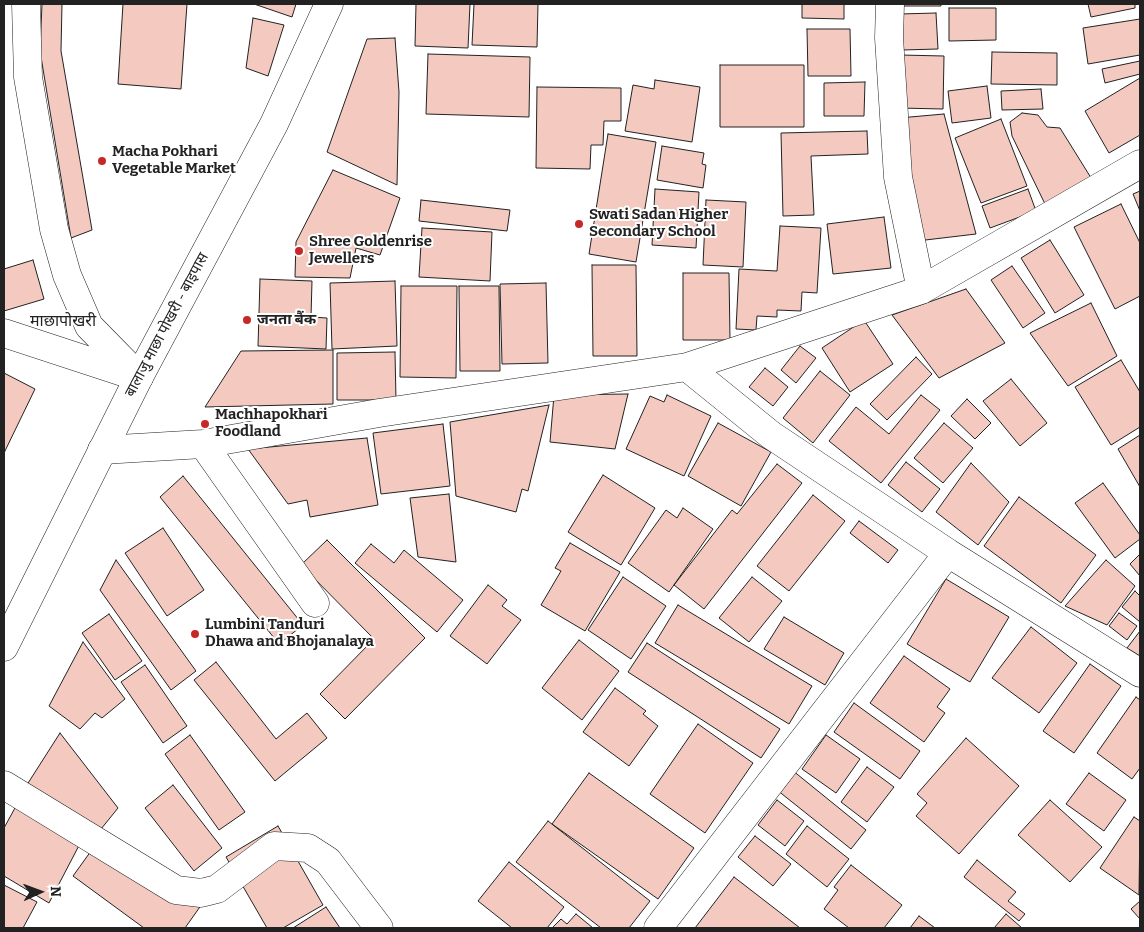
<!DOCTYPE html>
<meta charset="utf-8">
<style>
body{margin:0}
#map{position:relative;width:1144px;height:932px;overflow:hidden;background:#fff;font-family:Bitter,serif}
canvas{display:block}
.frame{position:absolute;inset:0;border:5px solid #222;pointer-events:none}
.north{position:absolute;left:15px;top:867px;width:50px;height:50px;-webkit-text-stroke:4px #fff;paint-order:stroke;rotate:88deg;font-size:14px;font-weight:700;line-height:20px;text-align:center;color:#222}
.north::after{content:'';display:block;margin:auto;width:18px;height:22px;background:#222;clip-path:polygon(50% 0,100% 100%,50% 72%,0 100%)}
</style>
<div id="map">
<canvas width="1144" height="932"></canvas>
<div class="frame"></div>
<div class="north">N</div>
</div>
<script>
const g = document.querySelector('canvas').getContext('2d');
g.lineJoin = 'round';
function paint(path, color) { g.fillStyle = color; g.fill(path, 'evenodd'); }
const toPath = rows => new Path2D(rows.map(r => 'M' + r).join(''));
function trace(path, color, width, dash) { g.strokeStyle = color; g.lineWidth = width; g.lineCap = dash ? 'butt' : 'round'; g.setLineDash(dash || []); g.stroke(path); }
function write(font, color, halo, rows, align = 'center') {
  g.font = font + ' Bitter,"Noto Sans Devanagari",serif'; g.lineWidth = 4; g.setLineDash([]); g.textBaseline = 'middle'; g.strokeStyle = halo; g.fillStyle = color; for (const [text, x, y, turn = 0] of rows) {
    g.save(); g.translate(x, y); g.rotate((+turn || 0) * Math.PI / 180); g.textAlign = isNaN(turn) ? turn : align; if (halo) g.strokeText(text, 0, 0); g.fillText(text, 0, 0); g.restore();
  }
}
const building = toPath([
 [42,4,62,4,61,51,92,230,71,238,40,51,42,4],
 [123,4,187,4,181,89,118,84,123,4],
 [254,4,296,4,292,17,254,4],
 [416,4,470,4,468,48,415,46,416,4],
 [474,4,538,4,537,47,472,45,474,4],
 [802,4,844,4,844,19,802,18,802,4],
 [899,4,941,4,941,6,899,6,899,4],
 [1088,4,1135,4,1135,8,1091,17,1088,4],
 [949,8,996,8,996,40,949,41,949,8],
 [936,13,938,49,902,50,900,14,936,13],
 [253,18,284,25,268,76,246,68,253,18],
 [1140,19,1140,55,1088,64,1083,28,1140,19],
 [807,29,850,29,851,76,808,76,807,29],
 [395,38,399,92,397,185,327,152,367,39,395,38],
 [992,52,1057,53,1057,85,991,84,992,52],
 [428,54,530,57,529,117,426,114,428,54],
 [900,55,944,56,943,109,899,108,900,55],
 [1140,61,1140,74,1105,83,1102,69,1140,61],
 [720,65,804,65,804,127,720,127,720,65],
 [1140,78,1140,135,1109,153,1085,111,1140,78],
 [655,80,700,87,692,142,625,131,633,85,654,89,655,80],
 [865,82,864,116,824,116,824,83,865,82],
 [987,86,991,118,952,123,948,91,987,86],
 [537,87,621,88,621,121,604,121,603,145,591,145,590,169,536,168,537,87],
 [1041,89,1043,109,1002,110,1001,91,1041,89],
 [1022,113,1038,115,1047,127,1060,128,1093,181,1045,204,1012,136,1010,122,1022,113],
 [944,114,976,234,917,241,899,118,944,114],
 [1001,119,1027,186,981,203,955,138,1001,119],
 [867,131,868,154,811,156,814,215,783,216,781,133,867,131],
 [608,134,656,142,636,262,589,254,608,134],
 [662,146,704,153,702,164,706,165,703,188,657,180,662,146],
 [333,170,400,198,380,255,356,248,350,278,295,277,296,242,333,170],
 [655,189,699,192,696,248,652,245,655,189],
 [1028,189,1036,211,990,228,982,206,1028,189],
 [1140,191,1140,211,1133,194,1140,191],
 [421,200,510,210,507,231,419,221,421,200],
 [706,200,746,202,743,267,703,265,706,200],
 [1121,204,1140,243,1140,296,1115,309,1074,227,1121,204],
 [884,217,891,268,833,274,827,224,884,217],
 [780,226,821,228,817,293,802,292,801,311,777,310,777,317,757,316,756,330,736,329,739,269,777,271,780,226],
 [422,228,492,232,490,281,419,277,422,228],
 [1050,240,1084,295,1055,313,1021,258,1050,240],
 [33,260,44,299,4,311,4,269,33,260],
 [592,265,636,265,637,356,593,356,592,265],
 [1012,266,1045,313,1023,328,991,280,1012,266],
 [683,273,729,273,730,340,683,340,683,273],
 [260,279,312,281,311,317,327,318,326,349,258,346,260,279],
 [395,281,397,346,332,349,330,283,395,281],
 [546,283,548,363,502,364,500,284,546,283],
 [401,286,457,286,456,378,400,377,401,286],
 [459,286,499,286,500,371,460,371,459,286],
 [966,289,1005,343,939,378,892,315,966,289],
 [1091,303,1117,356,1068,386,1030,333,1091,303],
 [864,320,893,364,850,392,822,348,864,320],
 [800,346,816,358,796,383,781,370,800,346],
 [333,350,333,404,205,407,241,351,333,350],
 [395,352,396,400,337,400,337,353,395,352],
 [916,357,932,374,887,420,870,404,916,357],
 [1121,360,1140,392,1140,427,1111,445,1075,387,1121,360],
 [765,368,788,387,773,406,749,387,765,368],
 [820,371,850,395,813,443,783,418,820,371],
 [4,373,35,389,4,453,4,373],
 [1011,379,1047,423,1020,446,983,401,1011,379],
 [628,394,615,449,550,442,554,395,628,394],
 [667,395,711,416,684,476,626,449,650,396,664,402,667,395],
 [921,395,940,410,881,483,829,441,856,407,889,434,921,395],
 [967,399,991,423,975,439,951,416,967,399],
 [549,405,528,491,522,489,516,512,456,496,450,422,549,405],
 [718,423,771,452,741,506,688,476,718,423],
 [944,423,973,448,943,483,914,458,944,423],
 [443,424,450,486,381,494,373,433,443,424],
 [1140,435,1140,487,1118,449,1140,435],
 [367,438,378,505,310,517,307,500,288,504,248,449,367,438],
 [906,462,940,489,922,512,888,485,906,462],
 [971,463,1009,502,978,545,936,512,971,463],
 [777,464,802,483,704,609,674,585,732,510,737,514,777,464],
 [603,475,655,508,621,565,568,532,603,475],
 [183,476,303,625,279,644,160,497,183,476],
 [1103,483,1140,535,1140,539,1115,558,1075,503,1103,483],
 [449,494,456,562,418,557,410,498,449,494],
 [813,495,845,521,789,591,757,566,813,495],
 [1019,497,1096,555,1061,603,984,546,1019,497],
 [683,508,713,529,669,592,628,563,666,510,677,518,683,508],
 [859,521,898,550,888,563,850,533,859,521],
 [163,528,204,590,167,616,125,553,163,528],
 [327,540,425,638,345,719,320,694,374,639,301,565,327,540],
 [570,543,620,572,585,631,541,605,561,571,555,568,570,543],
 [371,544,394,563,404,550,463,600,437,632,355,563,371,544],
 [1140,554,1140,576,1130,564,1140,554],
 [116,560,196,671,171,690,100,590,116,560],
 [1106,560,1135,586,1107,625,1065,606,1106,560],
 [623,577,666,606,631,659,588,630,623,577],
 [752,577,782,601,749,642,719,618,752,577],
 [946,579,1009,617,970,682,907,644,946,579],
 [488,585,507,600,502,606,521,620,487,664,450,636,488,585],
 [1135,591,1140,596,1140,622,1122,607,1135,591],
 [678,605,812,686,789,724,655,643,678,605],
 [1119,613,1137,626,1127,640,1109,626,1119,613],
 [109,614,142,661,115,680,82,633,109,614],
 [784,617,844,653,825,685,764,649,784,617],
 [1031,627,1077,663,1039,713,992,678,1031,627],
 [1140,631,1140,656,1127,648,1140,631],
 [579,640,619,671,582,720,542,688,579,640],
 [83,642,125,699,102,718,95,713,80,729,49,706,83,642],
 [647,643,780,729,761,758,628,672,647,643],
 [904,656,950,689,937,707,945,713,924,742,870,703,904,656],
 [216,662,276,739,307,713,327,738,275,781,194,680,216,662],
 [1090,664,1121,686,1074,753,1043,731,1090,664],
 [145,665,187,726,163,743,121,682,145,665],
 [615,688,646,711,643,714,658,726,629,766,583,732,615,688],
 [1136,697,1140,700,1140,768,1132,779,1097,753,1136,697],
 [854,703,920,751,900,779,834,732,854,703],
 [698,724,753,763,705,833,650,794,698,724],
 [60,733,118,808,97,834,23,791,60,733],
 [190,735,245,812,219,830,165,754,190,735],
 [826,735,860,759,836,793,802,769,826,735],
 [966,738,1019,786,959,854,916,816,927,803,917,794,966,738],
 [867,767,894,787,867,822,841,802,867,767],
 [792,770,866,830,851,849,777,790,792,770],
 [589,773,694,848,658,899,552,824,589,773],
 [1089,773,1126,800,1104,831,1066,804,1089,773],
 [173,785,222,848,194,871,145,808,173,785],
 [21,797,85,834,49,903,4,876,4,828,21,797],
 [777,800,804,821,785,846,758,825,777,800],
 [1050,800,1102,847,1070,882,1018,835,1050,800],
 [1134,817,1140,821,1139,895,1100,868,1134,817],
 [548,821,650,901,629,928,601,928,516,862,548,821],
 [278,826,323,905,283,928,267,928,226,857,278,826],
 [807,826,849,859,827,887,786,854,807,826],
 [104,833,202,904,185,928,144,928,73,876,104,833],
 [755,836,791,864,773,886,738,857,755,836],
 [977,860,1016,892,1008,901,1025,914,1019,921,964,877,977,860],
 [509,862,564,907,547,928,512,928,478,901,509,862],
 [851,865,902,905,884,928,849,928,824,909,838,890,834,887,851,865],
 [734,877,800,928,695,928,734,877],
 [4,885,37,902,23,928,4,928,4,885],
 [1140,901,1140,919,1131,909,1140,901],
 [326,907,340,928,293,928,326,907],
 [576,914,593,928,552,928,561,919,567,924,576,914],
 [1006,914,1022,928,994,928,1006,914],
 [919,916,935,928,910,928,919,916]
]);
const minor = toPath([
 [26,4,28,77,54,229,67,275,89,326,139,377],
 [890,4,889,38,898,177,921,290],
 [4,333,135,376],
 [687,367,921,290,1140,164],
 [203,444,315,603],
 [102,450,203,444,379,413,687,367,771,435,948,553,1140,673],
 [4,785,176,890,201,893,217,889,274,846,308,848,328,861,379,928],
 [658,928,948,553]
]);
const primary = toPath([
 [4,647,139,377,274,124,329,4]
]);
const markers = [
 [102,161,5,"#c62828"],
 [579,224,5,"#c62828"],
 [299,251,5,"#c62828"],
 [247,320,5,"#c62828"],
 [205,424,5,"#c62828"],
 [195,634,5,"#c62828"]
];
const poiNames = [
 ["Macha Pokhari",112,152],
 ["Vegetable Market",112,169],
 ["Swati Sadan Higher",589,215],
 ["Secondary School",589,232],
 ["Shree Goldenrise",309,242],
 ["Jewellers",309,259],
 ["जनता बैंक",257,320],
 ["Machhapokhari",215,415],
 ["Foodland",215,432],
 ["Lumbini Tanduri",205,625],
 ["Dhawa and Bhojanalaya",205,642]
];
const streetNames = [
 ["बालाजु माछा पोखरी - बाइपास",167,325,-62]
];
const neighbourhoodNames = [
 ["माछापोखरी",63,322]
];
paint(building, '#f3c9c0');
trace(building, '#222', 1);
trace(minor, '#222', 29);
trace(primary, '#222', 29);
trace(minor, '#fff', 28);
trace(primary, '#fff', 28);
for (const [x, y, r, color] of markers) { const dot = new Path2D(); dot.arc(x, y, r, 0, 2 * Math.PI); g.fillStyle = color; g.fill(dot); trace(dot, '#fff', 2); }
write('bold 15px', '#222', '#fff', poiNames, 'left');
write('15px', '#222', '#fff', streetNames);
write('16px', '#222', '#fff', neighbourhoodNames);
</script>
